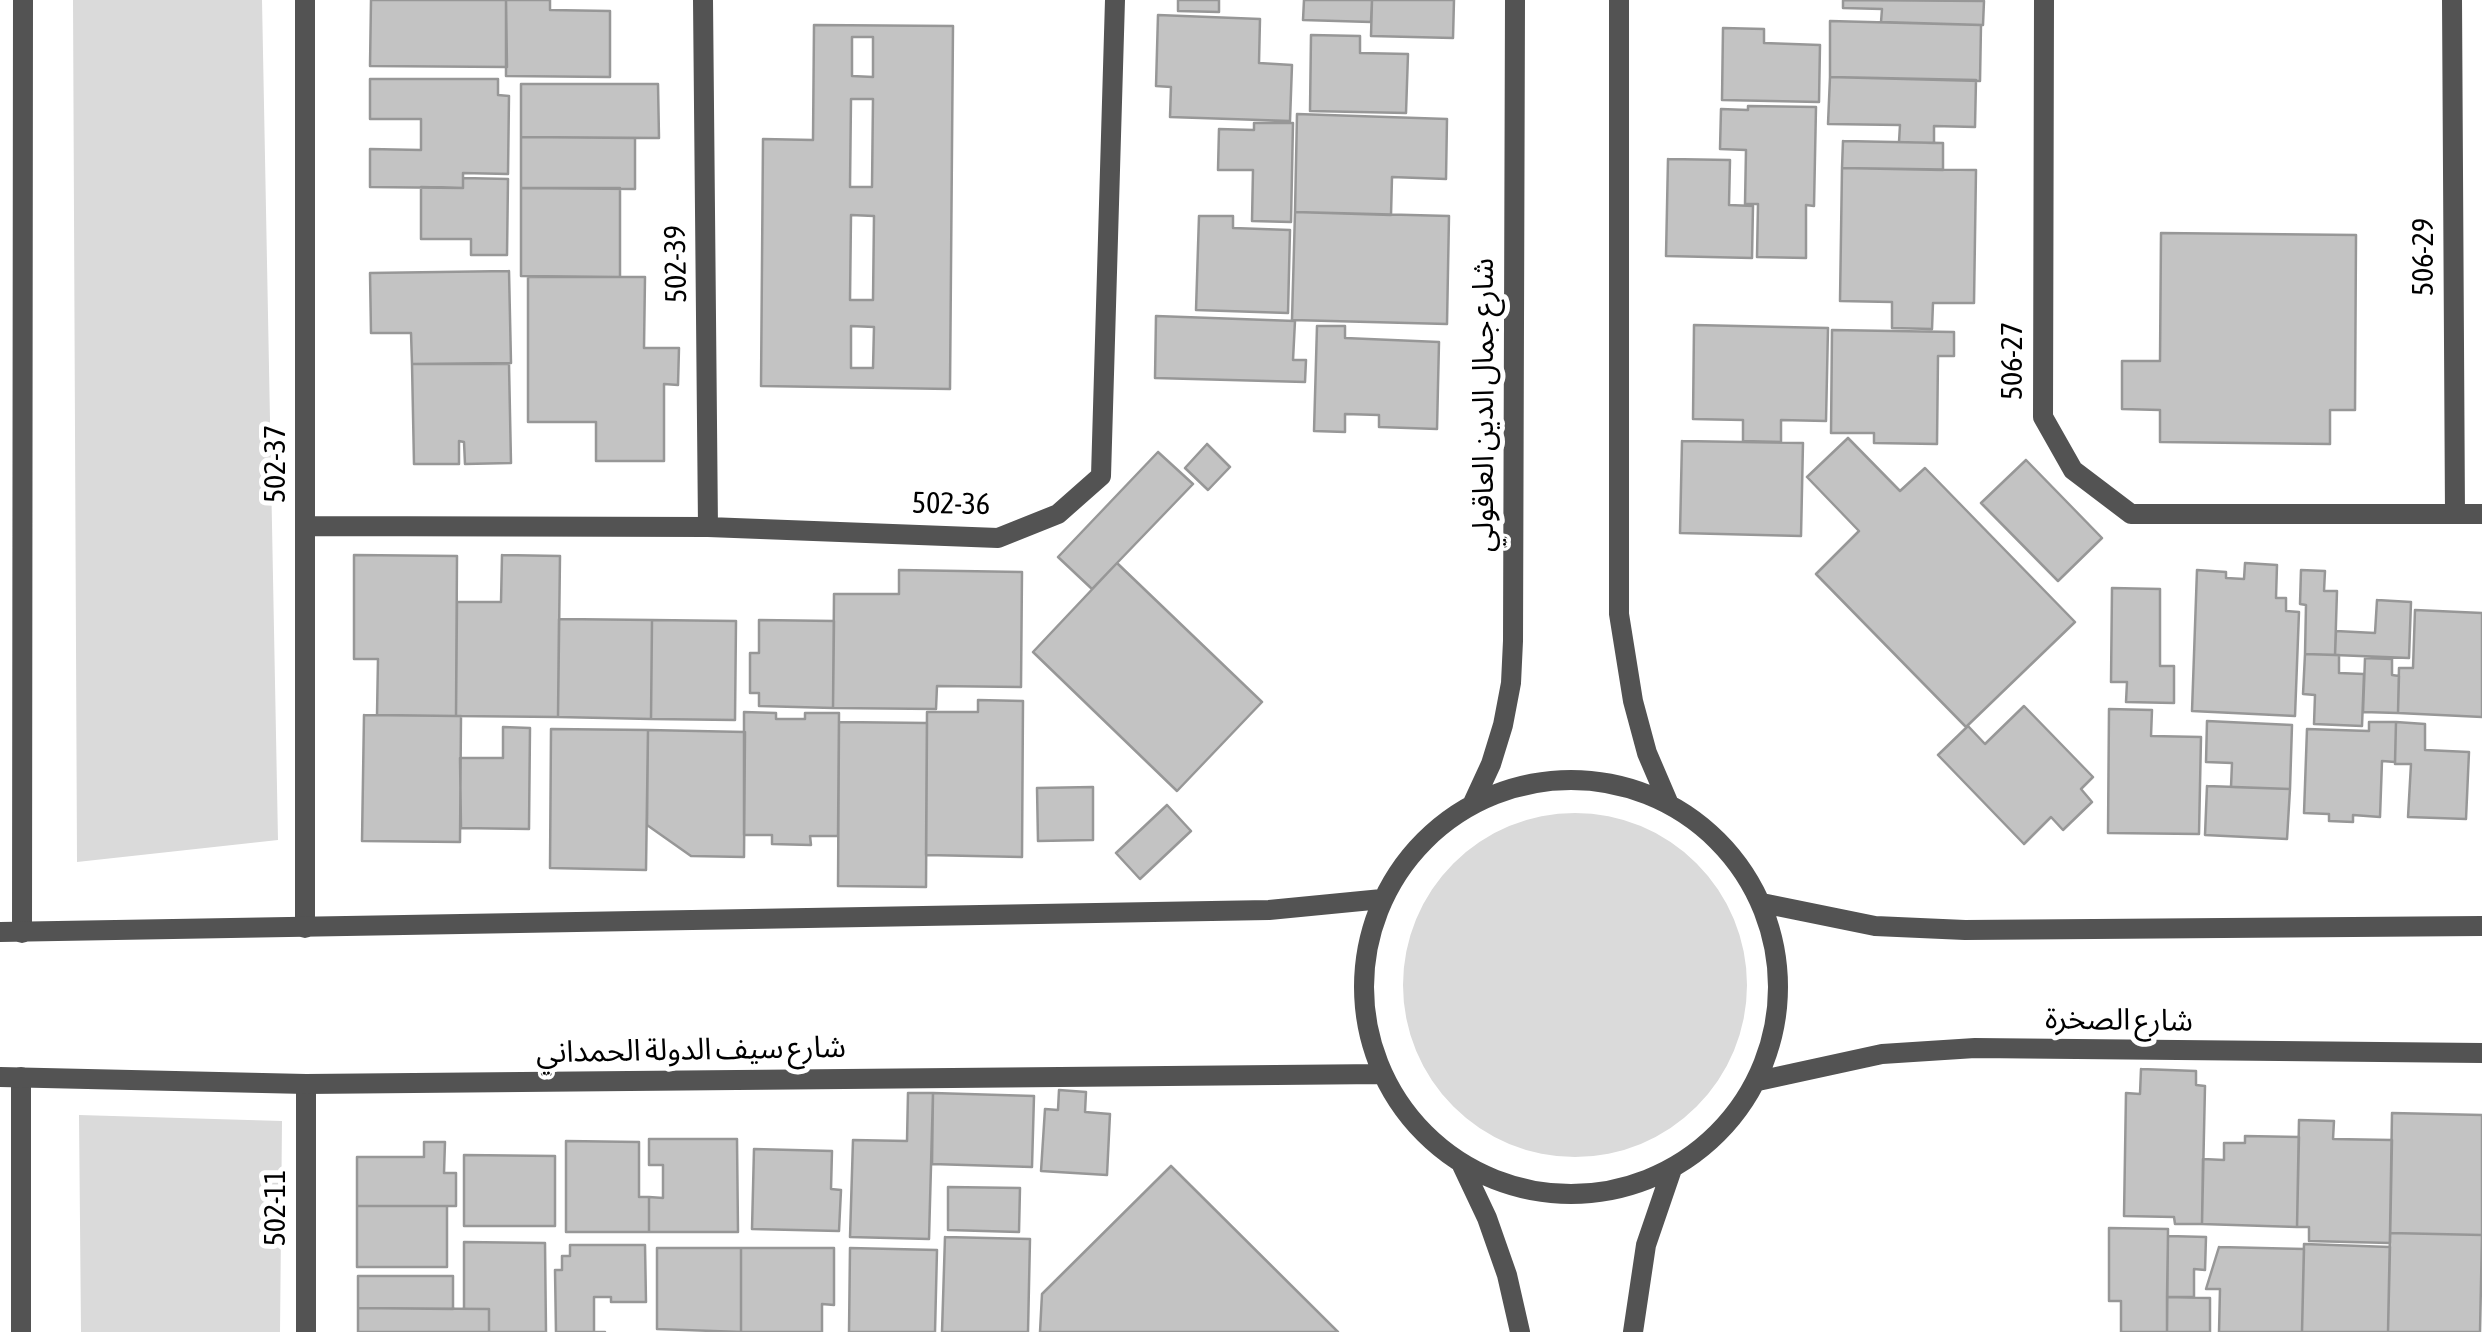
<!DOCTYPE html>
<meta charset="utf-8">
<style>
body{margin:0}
canvas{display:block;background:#fff}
</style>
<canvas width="2482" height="1332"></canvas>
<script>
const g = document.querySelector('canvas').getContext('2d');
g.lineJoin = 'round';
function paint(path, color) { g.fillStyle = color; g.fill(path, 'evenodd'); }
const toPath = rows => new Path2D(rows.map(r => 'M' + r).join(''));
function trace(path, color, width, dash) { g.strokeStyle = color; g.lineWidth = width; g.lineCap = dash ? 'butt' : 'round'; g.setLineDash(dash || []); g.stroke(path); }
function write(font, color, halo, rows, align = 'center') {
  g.font = font + ' "Asap Condensed","Noto Sans Arabic",sans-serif'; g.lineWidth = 10; g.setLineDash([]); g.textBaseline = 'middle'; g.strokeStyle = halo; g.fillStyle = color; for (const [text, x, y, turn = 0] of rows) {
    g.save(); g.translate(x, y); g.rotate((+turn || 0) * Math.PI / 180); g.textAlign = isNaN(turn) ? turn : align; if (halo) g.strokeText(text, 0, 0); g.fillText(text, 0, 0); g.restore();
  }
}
const green = toPath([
 [73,0,262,0,278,840,77,862],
 '1403 985a172 172 0 1 1 344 0a172 172 0 1 1-344 0Z',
 [79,1115,282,1121,280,1332,81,1332]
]);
const building = toPath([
 [371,0,506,0,507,67,370,66,371,0],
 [506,0,550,0,550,10,610,11,610,77,506,76,506,0],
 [1178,0,1219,0,1219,12,1178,11,1178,0],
 [1304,0,1372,0,1371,22,1303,20,1304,0],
 [1372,0,1454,0,1453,38,1371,36,1372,0],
 [1843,0,1984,1,1983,25,1881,22,1882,9,1843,8,1843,0],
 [1158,15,1260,19,1259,63,1292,65,1290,121,1170,117,1171,87,1156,86,1158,15],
 [1830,21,1981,25,1980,81,1830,77,1830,21],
 [814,25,953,26,950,389,761,386,763,139,813,140,814,25],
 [852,37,873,37,873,77,852,76,852,37],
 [851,99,873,99,872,187,850,187,851,99],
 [851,215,874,216,873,300,850,300,851,215],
 [851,326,874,327,873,368,851,368,851,326],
 [1723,28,1764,29,1764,43,1820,45,1819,102,1722,100,1723,28],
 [1311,35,1360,36,1360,53,1408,54,1406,113,1310,111,1311,35],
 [1830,77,1976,80,1975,127,1934,126,1934,143,1899,142,1900,125,1828,124,1830,77],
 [370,79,498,79,498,95,509,96,508,174,463,173,463,188,370,187,370,149,421,150,421,119,370,119,370,79],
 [521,84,658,84,659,138,521,137,521,84],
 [1748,106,1816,107,1814,206,1806,205,1806,258,1757,257,1758,204,1745,204,1746,150,1720,149,1721,109,1748,110,1748,106],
 [1297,114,1447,119,1446,179,1392,177,1391,215,1295,212,1297,114],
 [1254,123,1293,123,1291,222,1252,221,1253,170,1218,170,1219,129,1254,130,1254,123],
 [521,137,635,138,635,189,521,188,521,137],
 [1843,141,1943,143,1943,170,1842,168,1843,141],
 [1668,159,1730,160,1729,205,1753,206,1752,258,1666,256,1668,159],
 [1842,168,1976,170,1974,303,1933,303,1932,329,1892,328,1892,302,1840,301,1842,168],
 [463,178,508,179,507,255,471,255,471,239,421,239,421,187,463,188,463,178],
 [521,188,620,188,620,277,521,276,521,188],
 [1295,212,1449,216,1447,324,1292,320,1295,212],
 [1199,216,1233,216,1233,228,1290,230,1288,313,1196,310,1199,216],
 [2161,233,2356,235,2355,410,2330,410,2330,444,2160,442,2160,410,2122,409,2122,361,2160,361,2161,233],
 [509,271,511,363,412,364,411,333,371,333,370,273,509,271],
 [528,277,645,277,644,348,679,348,678,385,664,384,664,461,596,461,596,422,528,422,528,277],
 [1156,316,1295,321,1293,360,1306,360,1305,382,1155,378,1156,316],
 [1694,325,1828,328,1826,421,1781,420,1781,442,1743,441,1743,420,1693,419,1694,325],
 [1317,326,1345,326,1345,338,1439,342,1437,429,1379,427,1379,415,1345,414,1345,432,1314,431,1317,326],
 [1832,330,1954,332,1954,356,1938,356,1937,444,1874,443,1874,433,1831,433,1832,330],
 [412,364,509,364,511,463,465,464,464,442,459,441,459,464,414,464,412,364],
 [1848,438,1900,491,1925,468,2075,622,1966,727,1816,574,1859,531,1807,477,1848,438],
 [1682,441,1803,443,1801,536,1680,533,1682,441],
 [1207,444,1230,467,1208,490,1185,468,1207,444],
 [1158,452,1193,484,1092,589,1058,557,1158,452],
 [2026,460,2102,538,2058,581,1981,503,2026,460],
 [354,555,457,556,456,716,377,715,378,659,354,659,354,555],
 [502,555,560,556,558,717,456,716,457,602,501,602,502,555],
 [1117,563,1262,702,1177,791,1033,652,1117,563],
 [2245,563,2277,565,2276,598,2286,598,2286,611,2299,612,2295,716,2192,711,2197,570,2226,572,2226,578,2244,579,2245,563],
 [899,570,1022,572,1021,687,937,686,936,709,833,708,834,594,899,594,899,570],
 [2301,570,2325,571,2324,591,2337,591,2335,655,2305,654,2306,605,2300,604,2301,570],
 [2112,588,2160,589,2160,666,2174,666,2174,703,2126,702,2127,682,2111,682,2112,588],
 [2377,600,2411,602,2409,658,2335,655,2336,631,2375,633,2377,600],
 [2415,610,2482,613,2482,717,2398,713,2399,668,2413,668,2415,610],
 [559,619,652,620,651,719,558,717,559,619],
 [652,620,736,621,735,720,651,719,652,620],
 [759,620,834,621,833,708,759,706,759,693,750,693,750,653,759,653,759,620],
 [2305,654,2339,655,2339,673,2364,674,2362,726,2314,724,2315,695,2303,694,2305,654],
 [2365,658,2392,659,2392,675,2399,676,2398,713,2363,712,2365,658],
 [978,700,1023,701,1022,857,926,855,927,712,978,712,978,700],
 [2024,706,2093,777,2081,789,2092,802,2063,830,2051,817,2024,844,1938,755,1968,726,1985,744,2024,706],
 [2109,709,2152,710,2151,736,2201,737,2199,834,2108,833,2109,709],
 [744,712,776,713,776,719,805,719,805,713,839,713,838,836,810,836,811,845,772,844,772,835,744,835,744,712],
 [364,715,461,716,460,842,362,841,364,715],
 [2207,721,2292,725,2290,789,2231,787,2232,763,2206,762,2207,721],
 [839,722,927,723,926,887,838,886,839,722],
 [2369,722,2396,722,2395,762,2382,761,2380,817,2353,815,2353,822,2329,821,2329,814,2304,813,2307,729,2369,731,2369,722],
 [2396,722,2425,724,2425,750,2469,752,2466,819,2408,817,2411,764,2395,764,2396,722],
 [503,727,530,728,529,829,461,828,460,758,503,758,503,727],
 [551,729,648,730,646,870,550,868,551,729],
 [648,730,745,732,744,857,691,856,647,825,648,730],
 [2207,786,2290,789,2287,839,2205,835,2207,786],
 [1093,787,1093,840,1038,841,1037,788,1093,787],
 [1167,805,1191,831,1140,879,1116,853,1167,805],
 [2141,1069,2196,1071,2196,1085,2205,1086,2202,1224,2175,1224,2174,1217,2124,1216,2126,1093,2140,1094,2141,1069],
 [1059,1090,1086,1092,1085,1112,1110,1114,1107,1175,1041,1171,1045,1109,1058,1110,1059,1090],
 [908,1093,933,1093,929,1239,850,1237,853,1140,907,1141,908,1093],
 [933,1093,1034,1096,1032,1167,932,1164,933,1093],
 [2392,1113,2482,1115,2482,1235,2390,1233,2392,1113],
 [2299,1120,2334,1121,2333,1139,2392,1140,2390,1243,2309,1241,2309,1227,2297,1227,2299,1120],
 [2245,1136,2299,1137,2297,1227,2202,1224,2203,1159,2224,1160,2224,1143,2245,1143,2245,1136],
 [649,1139,737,1139,738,1232,649,1232,649,1197,663,1198,663,1165,649,1165,649,1139],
 [566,1141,639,1142,639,1197,649,1197,649,1232,566,1232,566,1141],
 [424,1142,445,1142,444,1173,456,1173,456,1206,357,1206,357,1157,424,1157,424,1142],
 [754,1149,832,1151,831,1189,841,1190,839,1231,752,1229,754,1149],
 [464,1155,555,1156,555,1226,464,1226,464,1155],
 [1171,1166,1338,1332,1040,1332,1042,1294,1171,1166],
 [948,1187,1020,1188,1019,1232,948,1230,948,1187],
 [357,1206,447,1206,447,1267,357,1267,357,1206],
 [2109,1228,2168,1229,2167,1332,2121,1332,2121,1301,2109,1301,2109,1228],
 [2390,1233,2482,1235,2480,1332,2388,1332,2390,1233],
 [2168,1236,2206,1237,2205,1270,2194,1269,2194,1297,2167,1297,2168,1236],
 [945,1237,1030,1239,1028,1332,942,1332,945,1237],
 [464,1242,545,1243,546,1332,489,1332,489,1309,464,1309,464,1242],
 [2304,1244,2390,1247,2388,1332,2302,1332,2304,1244],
 [570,1245,645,1245,646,1302,611,1302,611,1297,594,1297,594,1332,605,1332,556,1332,555,1270,562,1270,562,1256,570,1256,570,1245],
 [2219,1247,2304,1249,2302,1332,2219,1332,2220,1289,2206,1289,2219,1247],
 [657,1248,741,1248,741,1332,657,1329,657,1248],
 [741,1248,834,1248,834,1305,822,1304,822,1332,741,1332,741,1248],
 [850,1248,937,1250,935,1332,849,1332,850,1248],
 [358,1276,453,1276,453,1309,358,1308,358,1276],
 [2167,1297,2210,1298,2210,1332,2167,1332,2167,1297],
 [358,1308,489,1309,489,1332,358,1332,358,1308]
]);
const minor = toPath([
 [305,0,305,928],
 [703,0,708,527],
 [2044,0,2043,417,2073,470,2131,514,2482,514],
 [2452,0,2455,514],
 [306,526,708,527,998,538,1058,514,1101,476,1115,0],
 [22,933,23,0],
 [306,1084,306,1332],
 [21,1332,21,1077]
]);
const tertiary = toPath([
 [1619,0,1619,614,1633,701,1647,753,1668,802],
 '1364 987a207 207 0 1 1 414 0a207 207 0 1 1-414 0Z',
 [1473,803,1491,764,1503,725,1511,683,1513,641,1515,0],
 [1762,903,1875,926,1965,930,2482,926],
 [0,932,1269,910,1382,899],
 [0,1077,306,1084,1383,1074],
 [1758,1081,1882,1054,1975,1048,2482,1053],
 [1461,1163,1487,1218,1507,1275,1520,1332],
 [1633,1332,1646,1245,1672,1169]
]);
const streetNames = [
 ["506-29",2424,257,-90],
 ["502-39",676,264,-91],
 ["506-27",2013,361,-90],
 ["شارع جمال الدين العاقولي",1484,405,-90],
 ["502-37",276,464,-90],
 ["502-36",951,504,1],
 ["شارع الصخرة",2119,1020,1],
 ["شارع سيف الدولة الحمداني",691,1050,-1],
 ["502-11",276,1208,-90]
];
paint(green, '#dadada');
paint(building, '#c3c3c3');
trace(building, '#979797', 2.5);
trace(minor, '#535353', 20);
trace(tertiary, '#535353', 20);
write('30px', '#000', '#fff', streetNames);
</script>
